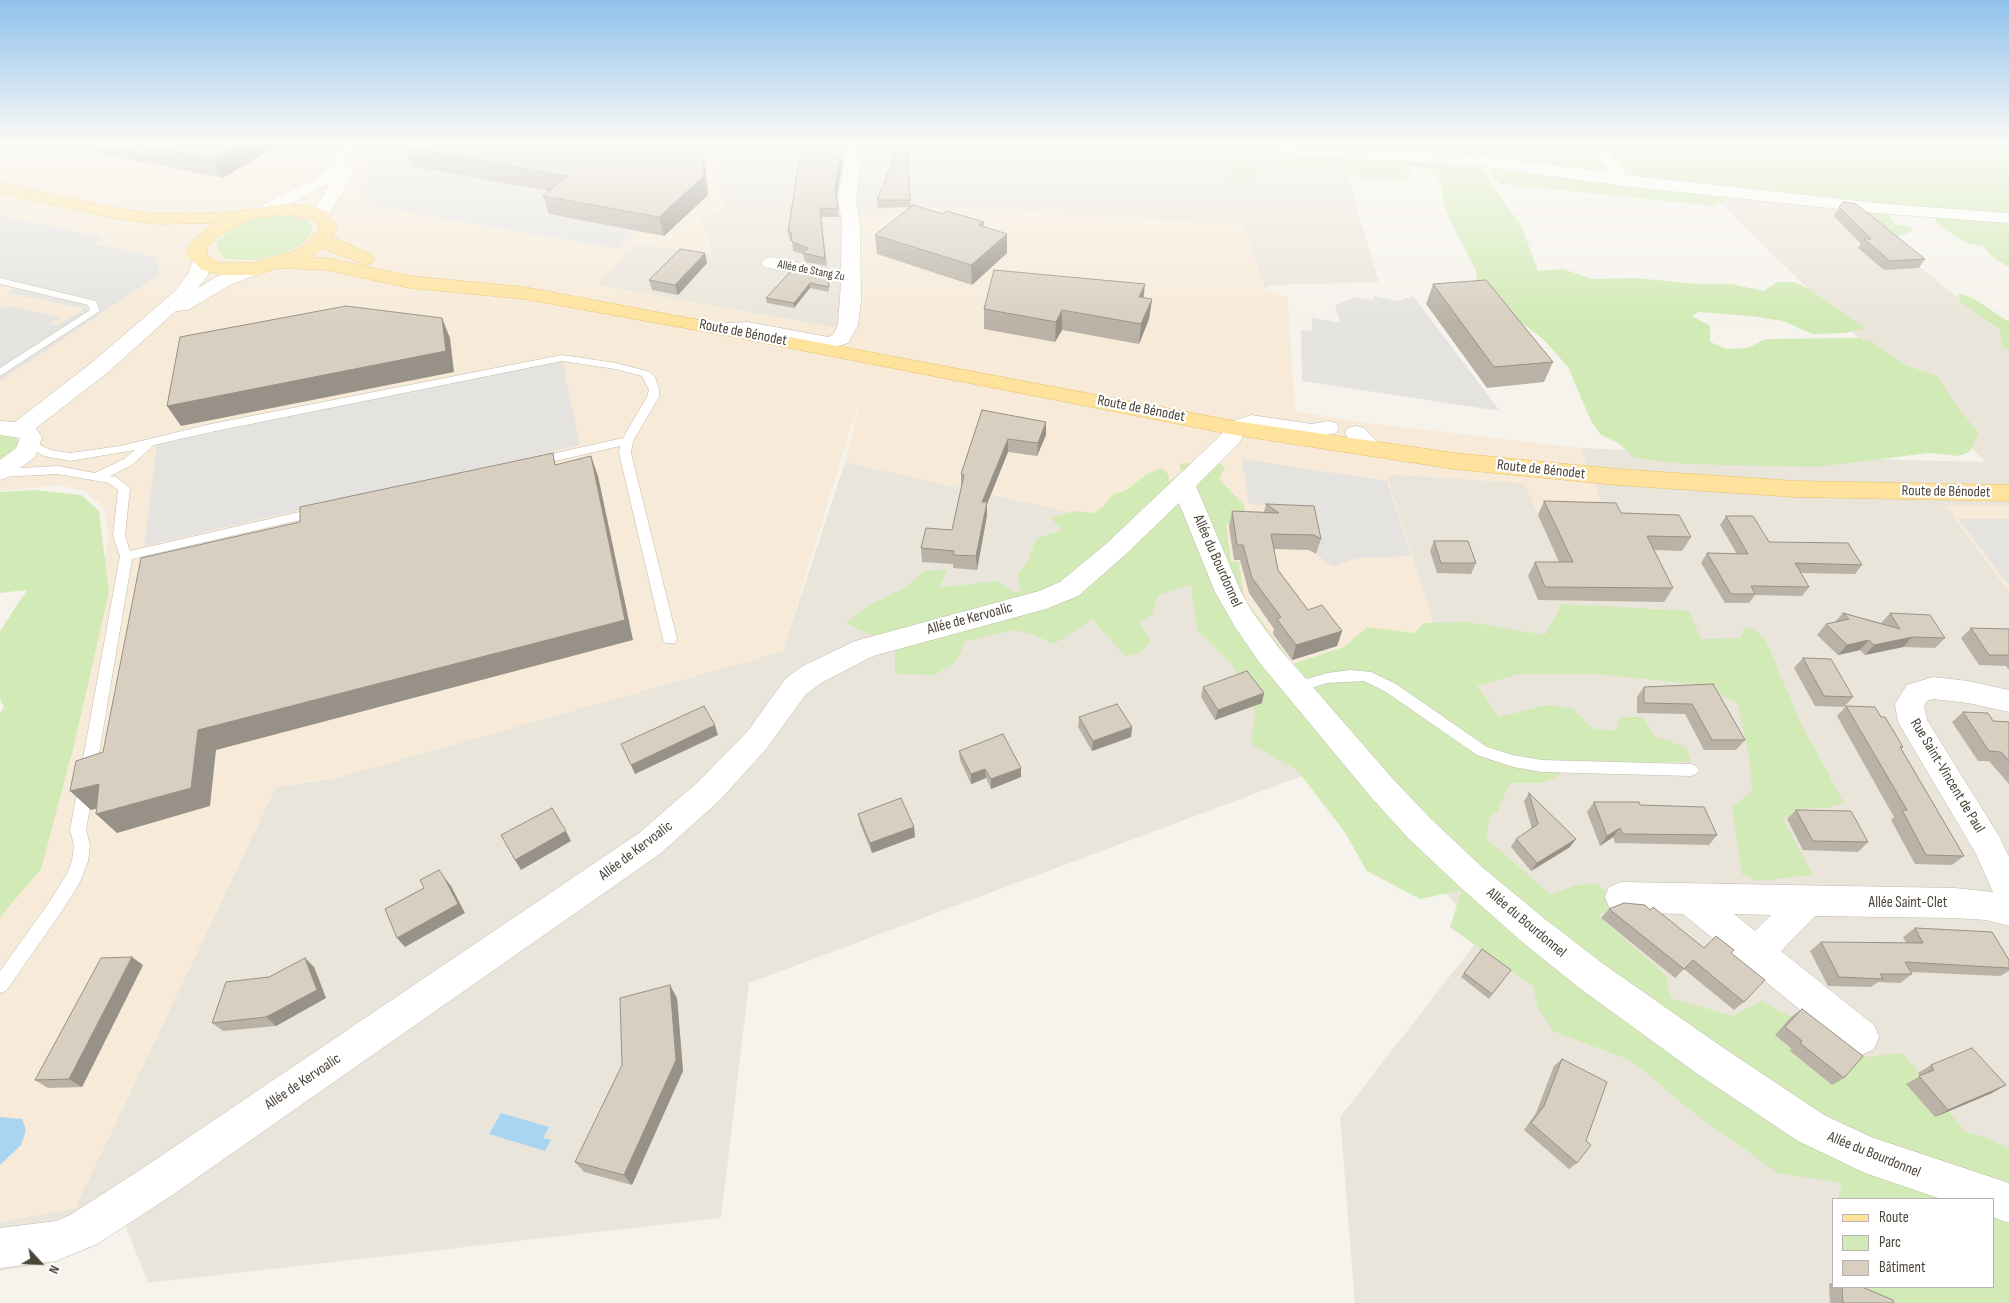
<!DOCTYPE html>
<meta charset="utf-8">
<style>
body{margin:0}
#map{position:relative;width:2009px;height:1303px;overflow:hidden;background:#f6f3ec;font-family:"Sofia Sans Condensed",sans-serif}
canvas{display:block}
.legend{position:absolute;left:1832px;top:1198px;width:162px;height:90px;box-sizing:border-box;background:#fff;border:1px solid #b7b4b0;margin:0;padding:6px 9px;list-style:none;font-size:15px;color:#4b4439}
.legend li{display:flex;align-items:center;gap:10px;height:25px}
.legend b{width:25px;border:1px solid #b7b4b0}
.north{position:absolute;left:15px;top:1238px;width:50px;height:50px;-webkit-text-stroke:4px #fff;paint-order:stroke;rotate:115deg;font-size:14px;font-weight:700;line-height:20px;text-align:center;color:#4b4439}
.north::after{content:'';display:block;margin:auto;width:18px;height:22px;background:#4b4439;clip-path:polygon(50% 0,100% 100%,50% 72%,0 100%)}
</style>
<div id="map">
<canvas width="2009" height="1303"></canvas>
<ul class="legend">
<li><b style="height:6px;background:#ffe39c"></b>Route</li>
<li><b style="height:14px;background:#d2eab5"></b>Parc</li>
<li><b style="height:14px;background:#d8cfc1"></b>Bâtiment</li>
</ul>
<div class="north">N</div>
</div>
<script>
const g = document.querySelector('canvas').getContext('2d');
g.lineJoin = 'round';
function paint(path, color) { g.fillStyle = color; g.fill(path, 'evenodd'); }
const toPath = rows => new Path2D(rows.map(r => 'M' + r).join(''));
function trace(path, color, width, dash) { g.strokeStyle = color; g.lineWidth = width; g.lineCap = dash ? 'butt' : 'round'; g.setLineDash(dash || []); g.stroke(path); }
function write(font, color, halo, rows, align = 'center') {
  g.font = font + ' "Sofia Sans Condensed",sans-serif'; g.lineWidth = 4.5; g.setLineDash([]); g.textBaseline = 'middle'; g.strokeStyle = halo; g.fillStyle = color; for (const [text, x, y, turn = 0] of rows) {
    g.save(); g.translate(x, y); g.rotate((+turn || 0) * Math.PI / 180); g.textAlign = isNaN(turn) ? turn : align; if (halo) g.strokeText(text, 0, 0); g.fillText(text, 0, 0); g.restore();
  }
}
const residential = toPath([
 [759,142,1603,142,1630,184,1482,164,1342,157,1379,282,1273,285,1264,288,1244,225,1076,214,920,208,899,213,859,215,855,331,596,285,639,244,713,254,700,215,717,143,757,146],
 [1713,196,1847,208,2009,339,2009,505,1945,505,2009,592,2009,1303,1355,1303,1340,1117,1482,935,1334,764,749,983,721,1218,148,1283,124,1222,90,1248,47,1264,0,1271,0,1222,75,1208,276,787,332,779,783,651,845,462,1120,523,1211,445,1231,450,1443,655,1386,474,1524,483,1597,492,1581,448,1743,456,1986,462],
 [1833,1199,1993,1199,1993,1287,1833,1287]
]);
const commercial = toPath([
 [0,142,759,142,758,146,717,143,725,212,700,216,713,255,639,244,597,285,855,331,859,215,899,213,901,206,918,205,920,208,1076,214,1245,225,1264,288,1288,297,1295,411,1367,423,1581,448,1597,492,1649,602,1576,601,1524,483,1387,474,1443,655,1293,674,1229,577,1203,481,1230,450,1211,445,1120,523,845,462,863,387,783,651,339,777,276,787,75,1208,0,1222,0,881,104,565,108,536,104,507,87,492,60,485,0,491],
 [1945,505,2009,505,2009,592]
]);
const green = toPath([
 [1228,142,1415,142,1426,146,1458,144,1475,154,1494,188,1521,225,1538,271,1563,269,1592,279,1635,278,1698,284,1731,284,1764,291,1777,282,1794,282,1809,289,1864,328,1846,333,1813,334,1783,321,1750,316,1698,312,1692,316,1710,326,1710,342,1727,349,1748,348,1765,339,1860,338,1874,343,1905,365,1939,377,1952,400,1979,434,1969,452,1959,456,1929,453,1817,467,1684,464,1635,458,1618,443,1601,435,1592,423,1568,367,1544,340,1497,303,1476,282,1477,273,1445,210,1440,182,1430,170,1408,166,1403,168,1411,172,1410,179,1360,178,1339,164,1284,169,1260,155,1253,163,1264,171,1252,179,1227,179],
 [1482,142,1510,142,1513,149,1525,153,1545,151,1610,160,1600,142,2009,142,2009,268,1989,254,1983,246,1966,243,1939,225,1933,217,1888,213,1895,224,1910,227,1914,231,1897,236,1875,234,1841,208,1721,188,1727,198,1715,206,1501,184,1492,176,1478,152,1482,147],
 [277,216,291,216,307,221,312,226,311,234,303,243,287,252,258,260,230,259,224,257,217,250,218,241,232,229,253,220],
 [1958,293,1973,298,2009,322,2009,350,2002,346,2000,330,1960,302],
 [0,435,15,437,20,443,19,447,0,465],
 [1216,460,1225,468,1219,479,1244,505,1247,525,1226,525,1231,561,1239,562,1244,598,1293,664,1344,647,1367,627,1414,633,1424,623,1468,622,1545,635,1562,604,1689,611,1701,639,1740,638,1745,627,1754,629,1766,641,1800,722,1844,803,1827,808,1808,808,1783,819,1813,875,1757,881,1742,874,1732,807,1752,791,1750,762,1738,704,1701,685,1597,674,1519,674,1477,686,1499,717,1548,705,1573,709,1593,729,1616,731,1620,717,1642,717,1656,737,1686,747,1692,762,1582,763,1544,783,1510,783,1497,812,1489,818,1487,839,1551,895,1576,885,1598,884,1618,905,1598,916,1666,975,1670,998,1733,1016,1761,1001,1866,1057,1903,1053,1965,1132,1982,1136,2009,1149,2009,1303,1882,1303,1862,1287,1993,1287,1993,1199,1838,1199,1842,1183,1778,1173,1691,1111,1632,1061,1553,1031,1537,1006,1534,987,1450,927,1462,890,1420,899,1367,871,1344,831,1297,770,1251,744,1255,713,1232,665,1197,630,1191,584,1158,595,1152,614,1138,622,1151,642,1139,654,1125,656,1092,619,1054,644,1032,634,1014,630,966,641,956,662,934,675,895,674,895,646,846,623,868,606,895,592,902,590,924,571,948,570,939,588,997,581,1014,592,1021,591,1017,576,1028,561,1036,539,1062,530,1051,518,1075,511,1094,513,1103,507,1112,495,1125,491,1147,474,1161,468,1168,474,1171,495,1183,477,1179,464],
 [35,490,81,495,99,511,109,592,74,745,41,869,0,917,0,714,4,707,0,699,0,631,27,590,0,593,0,492]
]);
const parking = toPath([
 [397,142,431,142,407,164,573,195,637,231,618,249,367,205,373,199,360,196,357,193,357,187,374,168,367,167],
 [0,216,104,237,94,244,156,257,160,274,0,381,0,309,9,306,60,317,50,324,58,325,82,311,82,308,7,293,14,288,0,285],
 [1374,296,1398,301,1413,296,1500,411,1302,381,1301,330,1312,331,1312,318,1340,323,1335,305,1357,297,1373,300],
 [562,360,580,445,144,546,157,444],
 [1242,459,1387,481,1411,556,1358,558,1334,566,1325,562,1316,553,1307,509,1249,504],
 [1958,519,2009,519,2009,585]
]);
const water = toPath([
 [501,1113,549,1127,543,1138,551,1140,545,1151,489,1134],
 [0,1117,22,1119,26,1130,21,1145,0,1165]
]);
const service = toPath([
 [0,278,96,301,100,311,0,376,0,368,90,310,88,305,0,284,0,278],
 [562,355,616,363,650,372,655,377,659,390,659,397,633,441,631,453,677,639,675,643,665,643,663,639,619,453,620,446,538,465,532,461,538,457,623,438,647,397,649,390,642,376,615,369,562,361,211,432,154,445,132,465,110,476,116,477,130,488,125,536,130,551,317,508,323,512,317,516,132,559,86,830,90,845,88,861,80,882,62,911,6,991,0,993,0,971,50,901,67,874,72,861,74,845,70,830,120,556,113,536,118,490,109,483,58,474,0,477,0,469,58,466,95,473,124,459,135,450,70,461,44,456,25,445,31,441,51,450,70,453,120,446,211,424,562,355],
 [1351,670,1371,672,1396,684,1487,747,1513,755,1542,760,1691,764,1696,766,1699,770,1696,774,1691,776,1542,772,1513,767,1477,755,1386,692,1364,681,1327,683,1295,693,1290,692,1288,688,1290,684,1327,673,1351,670]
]);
const minor = toPath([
 [344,142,360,142,344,166,352,167,355,171,326,219,320,220,314,219,311,215,331,182,270,215,258,215,255,211,258,207,315,178,328,166,344,142],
 [848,142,864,142,856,199,860,224,861,302,858,325,848,343,829,349,748,334,711,332,708,328,711,324,748,322,828,337,833,335,838,325,841,283,764,267,761,263,764,259,771,257,841,271,842,224,838,199,848,142],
 [1242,142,1280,142,1310,147,1464,154,1608,172,1587,142,1603,142,1627,175,1887,204,2009,213,2009,223,1887,214,1623,186,1464,164,1310,157,1244,146,1242,142],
 [201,255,208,257,211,261,208,275,198,288,218,276,248,265,262,265,265,269,262,273,232,284,188,310,176,311,106,374,36,428,42,438,35,457,8,477,0,480,0,460,16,448,20,438,0,435,0,421,15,422,90,364,174,292,188,274,194,257,201,255],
 [1251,415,1312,424,1328,421,1336,423,1339,428,1336,433,1312,438,1253,429,1245,432,1239,443,1196,486,1241,592,1253,613,1279,648,1392,778,1431,819,1482,867,1545,919,1602,963,1725,1049,1824,1115,1871,1137,2009,1183,2009,1223,1993,1217,1993,1199,1941,1199,1865,1173,1798,1141,1699,1075,1578,987,1521,941,1460,887,1409,839,1370,796,1259,662,1235,627,1215,592,1179,503,1125,555,1078,596,1046,609,873,656,823,682,806,694,767,748,720,800,661,853,617,884,171,1196,97,1244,56,1261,0,1268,0,1228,56,1221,70,1215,143,1168,639,833,698,782,747,732,786,678,803,666,855,641,1039,591,1060,582,1107,543,1221,435,1227,423,1251,415],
 [1356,426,1364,428,1379,444,1383,449,1379,454,1371,456,1363,454,1348,438,1345,433,1348,428,1356,426],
 [1933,677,1968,681,2009,690,2009,712,1968,703,1933,699,1927,701,1924,706,1927,720,1999,836,2009,857,2009,926,1986,920,1955,918,1815,916,1781,951,1874,1025,1879,1037,1874,1049,1861,1055,1848,1049,1683,914,1621,912,1609,907,1605,897,1609,887,1621,882,1955,888,1993,892,1976,854,1898,722,1895,704,1907,685,1933,677],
 [1734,914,1771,915,1755,931,1734,914]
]);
const primary = toPath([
 [0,183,114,208,157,214,237,212,281,204,310,206,326,211,334,222,337,226,332,237,372,255,375,259,372,263,365,265,323,248,309,258,327,258,410,276,524,287,1235,421,1454,453,1617,469,1796,481,2009,485,2009,501,1796,497,1617,485,1454,469,1235,435,718,334,524,299,410,288,327,270,279,268,255,275,222,275,202,270,188,256,189,246,191,242,214,223,157,224,114,218,0,193,0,183],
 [281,214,314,219,319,226,318,231,306,244,292,252,254,263,222,263,216,262,207,254,207,247,221,234,247,221,281,214]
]);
const wall = toPath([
 [68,142,276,142,277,145,223,178,72,148],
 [907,142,911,207,878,208,877,200],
 [404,147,705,165,708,195,664,236,549,214,543,196,549,191,411,166],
 [831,153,832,156,842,165,836,198,839,217,821,217,827,266,805,262,803,254,793,251,792,241,790,241,788,232],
 [1839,207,1925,259,1919,268,1884,270,1858,248,1861,244,1834,216],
 [943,214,984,222,984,227,1007,253,972,285,877,254,875,235],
 [707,263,678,295,652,290,649,280],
 [828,277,829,292,810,288,794,308,767,303,766,298],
 [1433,284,1553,362,1544,382,1487,388,1426,304],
 [1152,299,1149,319,1139,344,1062,330,1055,342,984,329,984,309],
 [982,410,1046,435,1037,456,1008,452,987,504,987,515,977,570,953,568,953,564,922,562,921,548,952,530,961,487,961,474],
 [1544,501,1621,513,1691,537,1682,551,1654,550,1673,588,1664,602,1538,600,1528,576,1535,562,1559,562,1538,515],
 [1266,504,1321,539,1316,554,1309,550,1274,549,1278,570,1308,610,1342,631,1337,646,1292,660,1273,634,1274,629,1249,593,1240,560,1234,560,1229,527,1232,511,1264,512],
 [1726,516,1769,542,1862,565,1855,574,1800,573,1809,587,1802,596,1755,595,1749,603,1725,603,1701,563,1707,553,1737,554,1720,525],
 [1434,541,1476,563,1471,574,1437,573,1430,551],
 [1843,613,1881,623,1890,613,1945,638,1935,648,1903,647,1865,655,1860,650,1838,655,1817,635,1826,624,1834,623],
 [1971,628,2009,629,2009,669,2008,669,2006,666,1979,665,1961,638],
 [1803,658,1853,697,1844,707,1815,706,1794,668],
 [1713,684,1745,740,1736,750,1704,750,1685,714,1637,713,1637,697,1644,687],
 [1203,687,1262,703,1215,720,1201,697],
 [1846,706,1881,717,1903,747,1901,748,1964,856,1952,865,1915,864,1891,820,1894,817,1837,716],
 [1963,712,1993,721,2009,722,2009,784,1989,761,1978,761,1952,722],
 [1079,717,1132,727,1131,737,1092,751,1078,727],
 [959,751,1021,777,991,789,986,778,971,784,960,760],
 [1529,793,1570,847,1531,871,1511,847,1516,839,1532,829,1524,801],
 [1594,802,1640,805,1717,835,1709,845,1615,843,1613,837,1600,846,1587,812],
 [1796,810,1868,842,1858,852,1803,850,1787,819],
 [858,814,914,827,915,837,872,853,860,824],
 [1609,909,1650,910,1704,948,1731,953,1744,1002,1734,1010,1684,969,1675,978,1601,918],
 [1915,928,2009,960,2009,971,2000,976,1911,972,1912,974,1900,983,1878,982,1871,987,1828,986,1810,951,1821,942,1906,943,1903,937],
 [1482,949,1511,970,1489,999,1461,977],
 [143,965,82,1087,48,1088,35,1080],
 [314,967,326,998,276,1026,223,1031,212,1023,269,977],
 [677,998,683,1071,632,1185,584,1172,575,1162],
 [1802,1009,1844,1078,1832,1085,1789,1050,1792,1049,1775,1035,1791,1017],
 [1562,1059,1577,1163,1569,1169,1524,1130,1536,1113,1554,1066],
 [1931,1065,1992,1093,1935,1117,1906,1084,1920,1076,1918,1073],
 [1833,1282,1833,1287,1862,1287,1894,1303,1830,1303,1829,1284]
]);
const shadedWall = toPath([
 [242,142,276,142,277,145,223,178,213,159],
 [701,147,705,165,708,195,664,236,659,217],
 [841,156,842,165,836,199,835,190],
 [1007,234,1007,253,972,285,971,265],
 [705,253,707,263,678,295,675,285],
 [810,283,810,288,794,308,794,303],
 [1145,284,1143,304,1139,297],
 [1152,299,1149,319,1139,344,1141,324],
 [1062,310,1062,330,1055,342,1056,322],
 [442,318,450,338,454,372,181,426,167,406],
 [1046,422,1046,435,1037,456,1038,443],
 [1008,439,1008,452,987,504,987,515,977,570,976,556,982,502],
 [591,456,598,476,633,640,216,750,210,806,117,833,96,814,198,730],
 [1342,631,1337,646,1292,660,1296,645],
 [1912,637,1903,647,1865,655,1874,645],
 [1869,640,1860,650,1838,655,1847,645],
 [1264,693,1262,703,1215,720,1218,710],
 [715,725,718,735,635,774,631,765],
 [1132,727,1131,737,1092,751,1093,741],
 [1021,768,1021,777,991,789,991,779],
 [985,769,986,778,971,784,971,774],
 [99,784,119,803,91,810,70,791],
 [914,827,915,837,872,853,870,843],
 [1620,828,1613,837,1600,846,1607,836],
 [566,831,571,841,521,870,515,860],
 [1576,839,1570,847,1531,871,1537,863],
 [444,877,451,886,465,913,405,947,397,938],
 [132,957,143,965,82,1087,69,1079],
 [305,958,314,967,326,998,276,1026,266,1017],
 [670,985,677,998,683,1071,632,1185,624,1175],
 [2006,1085,1992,1093,1935,1117,1948,1110]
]);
const building = toPath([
 [123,142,242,142,213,159,123,142],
 [412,142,674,142,701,147,704,176,659,217,543,196,567,176,404,147,412,142],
 [901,142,907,142,910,200,877,200,901,142],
 [831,153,831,156,841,156,835,190,838,209,820,208,825,258,803,253,808,248,792,242,791,232,788,232,800,154,831,153],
 [1844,202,1856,204,1925,259,1890,261,1864,239,1871,239,1839,207,1844,202],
 [913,205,943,214,947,211,984,222,979,225,1007,234,971,265,875,235,913,205],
 [680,249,705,253,675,285,649,280,680,249],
 [792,270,828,277,829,287,810,283,794,303,766,298,792,270],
 [994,270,1145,284,1139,297,1152,299,1141,324,1062,310,1056,322,984,309,994,270],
 [1486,280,1553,362,1494,367,1433,284,1486,280],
 [346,306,442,318,446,351,167,406,180,337,346,306],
 [982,410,1046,422,1038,443,1008,439,982,502,987,502,976,556,953,555,954,551,921,548,926,528,952,530,964,475,961,474,982,410],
 [553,453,555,465,591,456,625,620,198,730,191,788,96,814,99,784,70,791,76,761,103,752,141,558,300,522,300,507,553,453],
 [1544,501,1616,503,1621,513,1679,515,1691,537,1647,536,1673,588,1545,587,1535,562,1573,562,1544,501],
 [1266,504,1314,506,1321,539,1314,535,1271,534,1278,570,1308,610,1322,605,1342,631,1296,645,1277,619,1281,617,1252,578,1243,545,1237,545,1232,511,1279,513,1266,504],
 [1726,516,1753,516,1769,542,1848,543,1862,565,1795,563,1809,587,1751,586,1755,594,1731,594,1707,553,1748,554,1726,516],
 [1434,541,1468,541,1476,563,1441,563,1434,541],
 [1843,613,1900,629,1890,613,1930,615,1945,638,1912,637,1874,645,1869,640,1847,645,1826,624,1849,619,1843,613],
 [1971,628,2009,629,2009,655,1989,655,1971,628],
 [1803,658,1831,659,1853,697,1824,696,1803,658],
 [1247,671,1264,693,1218,710,1203,687,1247,671],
 [1713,684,1745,740,1712,740,1692,704,1644,703,1644,687,1713,684],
 [1117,704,1132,727,1093,741,1079,717,1117,704],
 [704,706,715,725,631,765,621,744,704,706],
 [1846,706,1875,707,1881,717,1885,717,1903,747,1900,747,1964,856,1926,855,1902,810,1907,810,1846,706],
 [1963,712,1988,713,1993,721,2009,722,2009,761,2001,752,1989,751,1963,712],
 [1003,734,1021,768,991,779,985,769,971,774,959,751,1003,734],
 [1529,793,1576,839,1537,863,1516,839,1538,824,1529,793],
 [901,798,914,827,870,843,858,814,901,798],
 [1594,802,1639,802,1640,805,1704,807,1717,835,1623,834,1620,828,1607,836,1594,802],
 [552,808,566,831,515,860,501,835,552,808],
 [1796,810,1851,811,1868,842,1813,841,1796,810],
 [439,870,444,877,458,904,397,938,385,909,424,888,420,880,439,870],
 [1624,903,1645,905,1650,910,1653,907,1704,948,1716,936,1734,950,1731,953,1765,980,1744,1002,1693,960,1684,969,1609,909,1624,903],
 [1915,928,1992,932,2009,960,2009,968,1905,962,1912,974,1880,974,1883,979,1839,977,1821,942,1923,943,1915,928],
 [1482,949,1511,970,1492,994,1464,973,1482,949],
 [132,957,69,1079,35,1080,101,958,132,957],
 [305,958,317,990,266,1017,212,1023,226,982,269,977,305,958],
 [670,985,676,1060,624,1175,575,1162,622,1065,620,998,670,985],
 [1802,1009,1863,1056,1844,1078,1800,1043,1802,1041,1785,1027,1802,1009],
 [1972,1048,2006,1085,1948,1110,1919,1076,1934,1070,1931,1065,1972,1048],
 [1562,1059,1607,1082,1586,1141,1591,1145,1577,1163,1531,1123,1544,1106,1562,1059],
 [1842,1287,1862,1287,1893,1300,1894,1303,1843,1303,1842,1287]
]);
const farStreetnames = [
 ["Allée de Stang Zu",811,271,11]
];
const streetNames = [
 ["Route de Bénodet",743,333,11],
 ["Route de Bénodet",1141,409,11],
 ["Route de Bénodet",1541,470,6],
 ["Route de Bénodet",1946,492,1],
 ["Allée du Bourdonnel",1217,561,66],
 ["Allée de Kervoalic",970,619,-15],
 ["Rue Saint-Vincent de Paul",1947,776,59],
 ["Allée de Kervoalic",636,851,-37],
 ["Allée Saint-Clet",1908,903],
 ["Allée du Bourdonnel",1526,923,40],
 ["Allée de Kervoalic",303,1082,-34],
 ["Allée du Bourdonnel",1874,1155,22]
];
paint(residential, '#eae5da');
paint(commercial, '#f7ead8');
paint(green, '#d2eab5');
paint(parking, '#e5e3e0');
paint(water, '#a9d4f2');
trace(service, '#c2bbae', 1);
trace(minor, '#c2bbae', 1);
trace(primary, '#e6c16a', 1);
paint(service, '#fff');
paint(minor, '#fff');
paint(primary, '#ffe39c');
paint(wall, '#bab2a6');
paint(shadedWall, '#979187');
paint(building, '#d8cfc1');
trace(building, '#979187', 1);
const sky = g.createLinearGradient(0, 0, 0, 324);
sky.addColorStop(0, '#8fc1ec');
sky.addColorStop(0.44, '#fbfaf6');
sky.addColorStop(1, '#fbfaf600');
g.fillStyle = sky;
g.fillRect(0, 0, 2009, 324);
write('12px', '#4b4439', '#fff', farStreetnames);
write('15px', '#4b4439', '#fff', streetNames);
</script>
